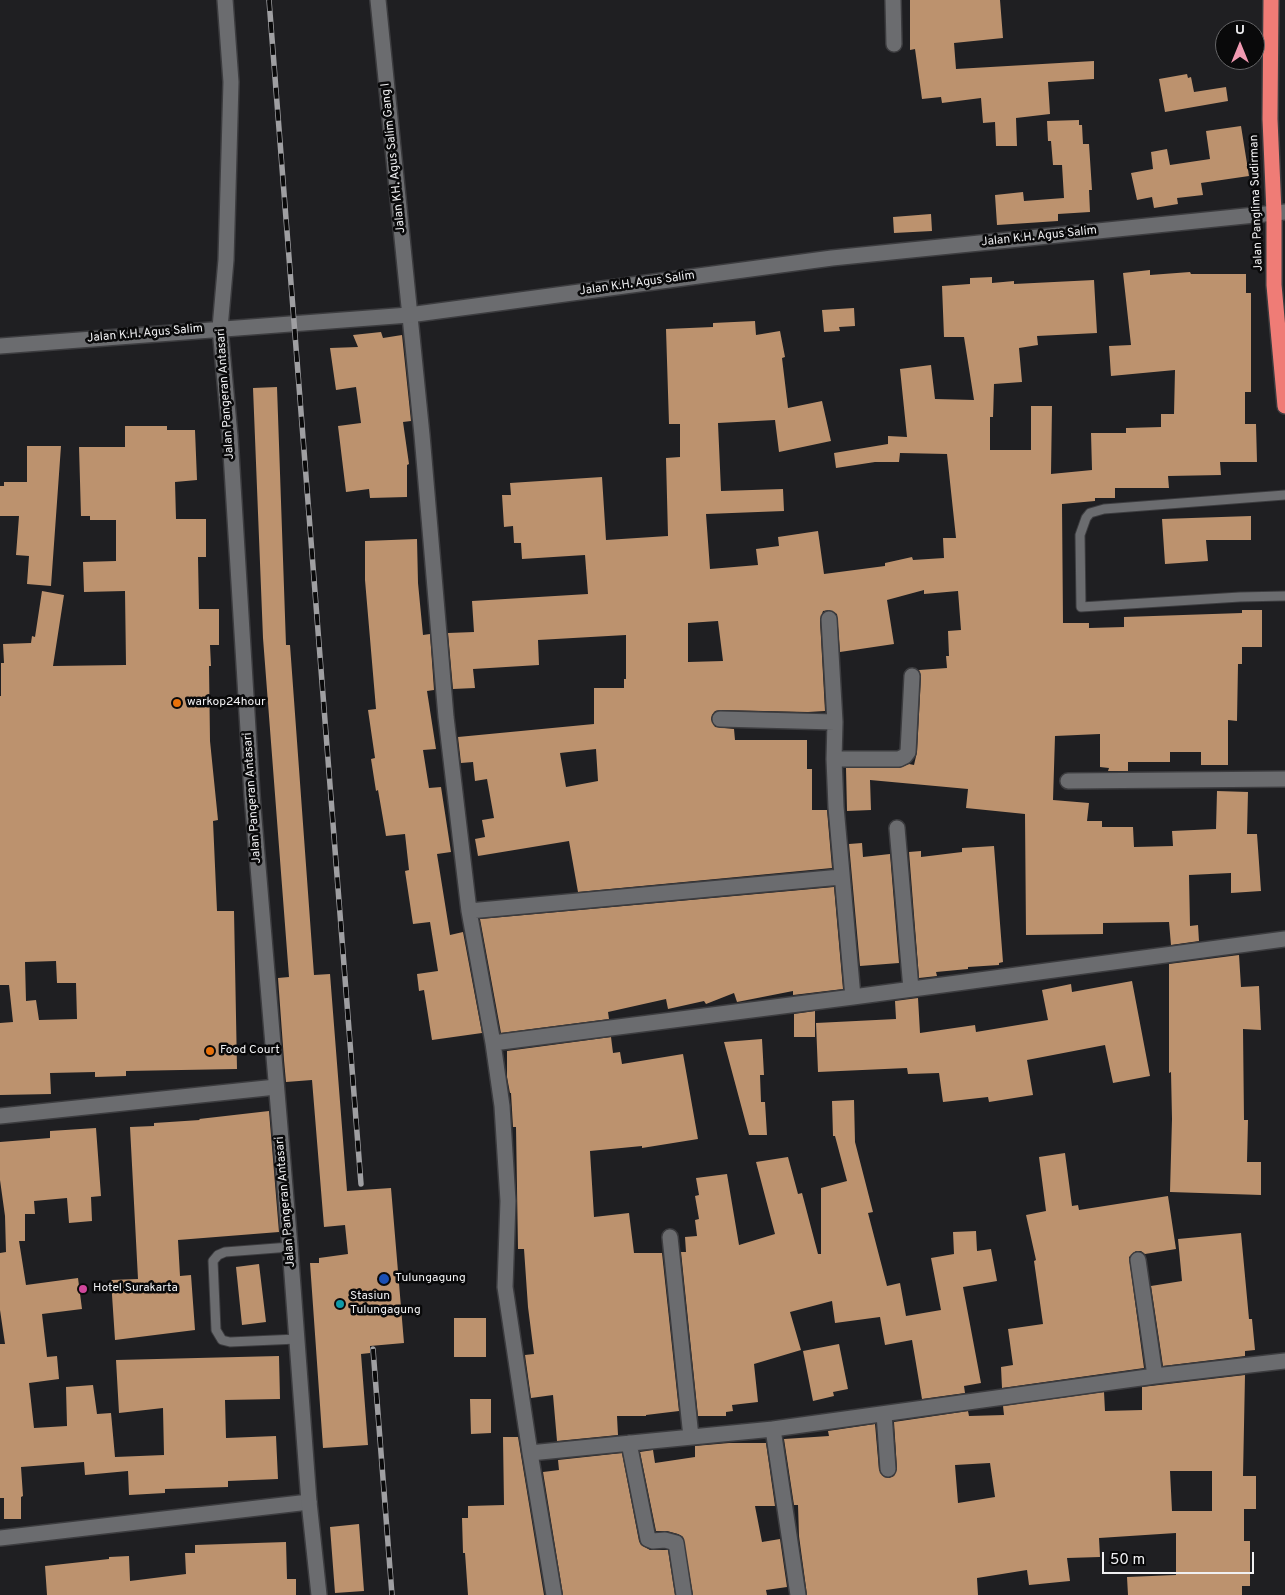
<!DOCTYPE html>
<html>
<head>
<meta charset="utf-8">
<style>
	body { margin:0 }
	#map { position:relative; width:1285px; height:1595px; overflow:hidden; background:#1f1f22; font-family:Overpass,sans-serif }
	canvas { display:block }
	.north { position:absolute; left:1215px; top:20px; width:50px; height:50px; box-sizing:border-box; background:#09090a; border:1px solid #656567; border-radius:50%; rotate:0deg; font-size:14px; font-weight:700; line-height:20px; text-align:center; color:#f0f0f2 }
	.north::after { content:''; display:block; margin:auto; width:18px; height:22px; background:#f19ab2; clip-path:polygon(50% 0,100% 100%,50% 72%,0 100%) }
	.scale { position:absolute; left:1102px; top:1552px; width:152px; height:22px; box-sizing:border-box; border:2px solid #f0f0f2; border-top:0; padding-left:6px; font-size:15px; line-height:18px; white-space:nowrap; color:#f0f0f2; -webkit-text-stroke:4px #09090a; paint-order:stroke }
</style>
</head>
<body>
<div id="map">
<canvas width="1285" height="1595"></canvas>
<div class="north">U</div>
<div class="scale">50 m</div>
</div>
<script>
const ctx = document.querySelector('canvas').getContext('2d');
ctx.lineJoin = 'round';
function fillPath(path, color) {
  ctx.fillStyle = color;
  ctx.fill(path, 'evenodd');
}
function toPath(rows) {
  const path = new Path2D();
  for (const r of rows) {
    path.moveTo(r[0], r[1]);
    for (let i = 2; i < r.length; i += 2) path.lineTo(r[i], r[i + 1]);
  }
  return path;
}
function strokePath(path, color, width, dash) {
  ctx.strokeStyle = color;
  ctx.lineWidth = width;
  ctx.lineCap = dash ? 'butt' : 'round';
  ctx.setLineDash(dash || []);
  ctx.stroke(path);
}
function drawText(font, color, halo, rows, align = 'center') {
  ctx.font = font + ' Overpass,sans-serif';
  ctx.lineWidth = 5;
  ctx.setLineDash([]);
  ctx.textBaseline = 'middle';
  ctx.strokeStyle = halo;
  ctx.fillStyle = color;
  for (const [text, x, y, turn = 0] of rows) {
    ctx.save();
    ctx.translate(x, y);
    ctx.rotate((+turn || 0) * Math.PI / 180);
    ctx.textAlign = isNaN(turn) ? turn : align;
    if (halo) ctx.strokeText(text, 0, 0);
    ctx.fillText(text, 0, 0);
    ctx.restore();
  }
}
fillPath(toPath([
	[910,0,1000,0,1003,38,954,43,956,69,1094,61,1094,79,1048,82,1050,114,1016,118,1017,146,996,146,995,122,983,123,981,98,942,103,941,97,922,99,915,49,910,50],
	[1187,74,1188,78,1191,77,1194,92,1226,87,1228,101,1165,112,1159,79],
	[1079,120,1079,125,1082,125,1083,144,1089,144,1092,190,1089,190,1090,212,1058,214,1058,221,997,225,995,195,1023,192,1024,201,1064,198,1062,165,1053,165,1051,141,1048,141,1047,121],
	[1241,126,1249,176,1201,183,1203,195,1177,198,1178,204,1154,208,1152,197,1137,200,1131,173,1153,169,1151,152,1167,149,1170,165,1210,159,1206,131],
	[931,214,932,231,894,233,893,217],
	[1150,270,1150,275,1190,272,1191,274,1246,274,1246,293,1251,293,1251,392,1245,392,1245,424,1256,424,1257,462,1220,462,1221,475,1168,476,1169,488,1115,488,1115,498,1095,498,1095,501,1062,504,1063,623,1089,623,1089,628,1124,627,1124,617,1242,613,1242,610,1262,610,1262,647,1242,647,1242,664,1238,664,1237,721,1228,720,1228,765,1201,765,1201,752,1170,752,1170,762,1128,762,1128,771,1108,771,1109,768,1100,767,1100,734,1055,736,1053,800,1089,803,1087,821,1102,821,1102,827,1133,827,1134,847,1173,846,1172,831,1216,829,1217,791,1248,792,1247,834,1257,834,1261,891,1231,893,1231,873,1189,875,1190,926,1198,925,1199,941,1171,945,1169,922,1103,923,1103,934,1026,935,1025,814,966,808,968,789,870,780,871,810,847,811,846,768,899,768,909,764,914,765,917,752,921,676,919,670,947,668,946,656,949,656,948,631,961,630,958,591,924,594,924,590,887,600,894,644,840,652,837,614,829,610,823,611,820,620,825,711,808,712,720,710,715,711,712,715,711,719,715,727,734,729,735,740,807,740,807,769,812,769,812,810,827,810,832,868,578,892,569,841,478,856,475,839,485,837,482,820,494,818,487,779,475,781,473,762,461,763,458,737,594,724,594,688,624,688,624,679,626,679,626,635,538,640,539,665,473,669,475,688,453,689,448,633,474,632,472,601,588,594,585,555,522,559,521,543,514,543,513,526,504,527,502,495,511,495,510,483,602,477,606,540,668,536,666,458,680,457,680,424,669,424,666,329,713,327,713,323,755,321,756,335,780,331,785,357,782,358,788,408,822,401,831,441,779,452,775,420,718,423,721,491,783,489,784,511,706,514,710,569,758,565,756,549,779,546,778,537,818,531,824,574,885,566,885,563,912,557,913,560,944,558,943,538,956,538,947,454,900,453,899,462,875,462,836,468,834,453,888,444,888,436,907,437,900,369,931,365,935,399,974,400,964,337,944,337,942,286,970,284,970,278,992,277,992,283,1014,281,1014,284,1094,280,1097,333,1037,336,1038,345,1019,348,1022,382,994,384,993,417,990,417,990,450,1031,450,1031,406,1052,406,1051,474,1092,470,1091,433,1126,433,1126,428,1161,427,1161,414,1174,414,1175,370,1111,376,1109,346,1131,345,1123,273],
	[718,621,723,661,688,662,688,623],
	[596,749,598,781,566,787,560,753],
	[854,308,855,326,839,327,840,331,824,332,822,310],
	[381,332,383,338,402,335,411,421,403,422,409,464,407,465,407,497,370,498,369,489,346,492,338,426,361,423,356,387,336,390,330,348,358,347,353,335],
	[277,387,286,645,290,645,314,975,330,974,347,1191,391,1188,404,1343,370,1346,370,1353,361,1354,368,1445,323,1448,310,1263,319,1263,319,1258,348,1254,345,1225,324,1227,312,1080,286,1082,284,1060,278,978,289,977,263,638,253,388],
	[125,426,167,426,167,430,195,430,197,480,175,482,176,519,206,519,206,557,198,557,199,609,219,609,219,645,210,645,211,666,209,666,210,741,218,820,213,821,217,911,234,911,237,1069,126,1071,126,1076,95,1077,95,1072,50,1073,51,1094,0,1095,0,1023,13,1022,9,985,0,985,0,696,1,696,1,663,4,663,3,644,31,643,32,636,35,637,42,591,64,595,53,666,126,665,125,591,84,592,83,562,116,561,116,520,90,520,90,516,81,516,79,447,125,447],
	[56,961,57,983,76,983,77,1019,39,1020,36,1000,26,1001,25,962],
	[27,446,61,446,51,586,27,584,29,556,16,555,19,516,0,516,0,486,4,486,4,482,27,482],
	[1251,516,1251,540,1206,540,1208,561,1165,564,1162,519],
	[417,539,418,583,423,635,430,634,434,690,427,691,436,749,423,750,429,788,441,787,451,852,437,854,450,935,463,932,482,1033,432,1040,424,990,419,991,417,974,438,971,430,922,413,924,405,871,409,870,405,834,386,836,378,790,376,791,371,759,375,758,368,710,376,709,365,580,365,541],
	[862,843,863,857,890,854,899,963,860,966,849,844],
	[994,846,1003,962,999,963,999,965,968,967,968,969,936,972,937,976,919,978,909,852,921,851,921,857,962,852,962,848],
	[834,887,843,989,793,995,793,991,737,1002,734,993,706,1004,704,1001,668,1009,666,999,608,1012,609,1019,501,1033,480,919],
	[1239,955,1241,987,1259,986,1261,1030,1243,1029,1244,1120,1248,1120,1247,1162,1261,1162,1261,1195,1170,1192,1172,1119,1171,1072,1169,1073,1169,964],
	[1132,981,1150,1076,1113,1083,1105,1045,1027,1060,1033,1095,989,1102,988,1097,943,1102,939,1073,908,1074,907,1068,818,1072,816,1023,896,1019,895,1001,918,998,920,1033,975,1025,976,1032,1048,1020,1042,990,1071,984,1072,992],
	[815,1011,815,1037,794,1037,794,1014],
	[611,1037,613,1053,620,1052,622,1064,683,1054,698,1139,642,1148,642,1146,590,1151,594,1217,629,1213,634,1253,662,1253,679,1411,646,1415,646,1416,617,1416,618,1435,557,1441,553,1395,531,1398,525,1355,534,1354,528,1307,524,1249,518,1249,516,1127,513,1127,511,1093,510,1093,507,1077,507,1051],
	[762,1039,764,1075,760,1075,761,1102,765,1102,767,1135,749,1135,724,1042],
	[854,1100,855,1142,873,1212,868,1213,887,1286,900,1283,906,1316,941,1310,931,1258,954,1254,953,1232,976,1231,977,1251,991,1249,997,1281,963,1287,981,1383,964,1386,965,1393,922,1399,912,1340,885,1345,880,1317,835,1323,832,1301,790,1312,801,1350,754,1364,758,1402,732,1405,733,1411,726,1412,726,1416,698,1416,681,1252,686,1252,685,1237,697,1236,695,1220,699,1219,695,1196,699,1195,696,1178,727,1174,739,1245,775,1234,756,1162,788,1157,798,1194,802,1193,818,1254,821,1254,821,1188,847,1181,835,1136,833,1136,832,1101],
	[269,1111,279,1232,178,1240,180,1276,191,1275,195,1330,115,1340,111,1280,138,1279,130,1127,154,1126,154,1123,200,1120,199,1119],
	[96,1128,101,1196,91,1197,92,1221,69,1223,67,1198,34,1201,35,1214,25,1214,25,1241,19,1241,26,1285,78,1278,82,1309,42,1314,47,1357,57,1356,59,1379,29,1383,34,1428,67,1426,66,1387,93,1385,97,1414,111,1413,115,1457,164,1455,163,1408,119,1413,116,1360,279,1356,280,1399,225,1400,226,1438,276,1436,278,1479,228,1481,228,1487,165,1489,165,1493,129,1495,128,1471,85,1475,84,1462,21,1467,23,1496,21,1497,21,1519,4,1519,4,1498,0,1498,0,1344,5,1344,0,1310,0,1253,6,1252,5,1216,0,1180,0,1142,50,1138,50,1131],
	[1065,1153,1072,1206,1078,1205,1079,1210,1168,1196,1176,1249,1145,1254,1141,1251,1136,1251,1129,1257,1144,1368,1002,1388,1001,1367,1013,1365,1008,1329,1043,1324,1034,1261,1036,1260,1026,1215,1046,1211,1039,1157],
	[1241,1233,1249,1319,1252,1319,1255,1350,1245,1351,1245,1356,1163,1366,1151,1286,1182,1281,1178,1239],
	[259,1264,266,1322,242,1325,236,1267],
	[454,1318,486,1318,486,1357,454,1357],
	[839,1344,848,1389,833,1392,834,1396,813,1401,803,1351],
	[1245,1375,1243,1476,1256,1476,1256,1509,1244,1509,1244,1541,1250,1541,1250,1586,1242,1586,1242,1595,1128,1595,1127,1577,1176,1575,1176,1533,1099,1538,1100,1557,1067,1558,1070,1581,1029,1585,1027,1570,977,1578,978,1595,807,1595,799,1536,798,1505,794,1505,784,1439,829,1436,828,1431,875,1424,879,1470,884,1477,889,1478,894,1476,897,1469,894,1422,968,1411,969,1416,1004,1415,1003,1406,1104,1392,1105,1411,1142,1410,1142,1387],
	[990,1463,995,1497,958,1503,955,1465],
	[1170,1471,1212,1471,1212,1511,1172,1511],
	[470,1399,491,1399,491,1433,471,1434],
	[503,1437,518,1437,544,1595,468,1595,465,1553,463,1553,462,1518,468,1518,468,1506,504,1505],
	[729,1443,766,1443,775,1506,755,1506,762,1542,780,1539,787,1587,766,1590,767,1595,693,1595,683,1537,678,1534,667,1531,656,1531,640,1452,653,1450,655,1463,695,1457,695,1446],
	[622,1453,639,1541,641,1545,650,1550,668,1550,675,1595,563,1595,543,1472,559,1470,558,1460],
	[359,1524,364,1591,335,1593,330,1527],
	[286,1542,287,1579,296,1579,296,1595,47,1595,45,1566,109,1559,109,1557,129,1556,130,1581,186,1574,185,1553,195,1553,195,1545]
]), '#bc926e');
const lane = toPath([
	[1285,495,1104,509,1090,513,1086,518,1080,535,1081,607,1240,597,1285,596],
	[290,1247,225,1252,218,1255,213,1261,216,1330,222,1340,230,1342,297,1339]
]);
const street = toPath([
	[378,0,422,435,446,717,469,911,493,1043,502,1106,508,1201,505,1287,530,1453,554,1595],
	[893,0,894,44],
	[829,619,835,722,834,759,836,807,853,997],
	[720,719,835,722],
	[834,759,899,759,905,756,908,752,912,676],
	[1068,781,1285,779],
	[897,828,911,989],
	[469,911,841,877],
	[493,1043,853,997,1285,939],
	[0,1116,276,1087],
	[670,1237,691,1437],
	[1138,1260,1155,1376],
	[884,1414,888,1469],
	[773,1429,798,1595],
	[629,1443,648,1539,653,1541,665,1540,676,1543,684,1595],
	[530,1453,773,1429,1155,1376,1285,1361],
	[0,1538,309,1502]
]);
const secondary = toPath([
	[225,0,231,82,226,260,220,328,230,436,252,795,290,1247,309,1502,319,1595],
	[0,346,409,315,832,258,1285,212]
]);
const highway = toPath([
	[1271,0,1270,119,1274,213,1274,285,1285,406]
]);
strokePath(lane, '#3c3c3f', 11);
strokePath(street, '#3c3c3f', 18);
strokePath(secondary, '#3c3c3f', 18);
strokePath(highway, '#3c3c3f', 18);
strokePath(lane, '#6b6c6f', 9);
strokePath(street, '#6b6c6f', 15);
strokePath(secondary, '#6b6c6f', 15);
strokePath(highway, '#ef7c76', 15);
const rail = toPath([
	[269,0,361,1184],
	[373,1349,392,1595]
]);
strokePath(rail, '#9f9fa2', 5.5);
strokePath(rail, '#09090a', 4, [11]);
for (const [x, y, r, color] of [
	[177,703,5,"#e8710a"],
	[210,1051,5,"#e8710a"],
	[384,1279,6,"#1a4fb4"],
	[83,1289,5,"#d1479c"],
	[340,1304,5,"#0f9aa8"]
]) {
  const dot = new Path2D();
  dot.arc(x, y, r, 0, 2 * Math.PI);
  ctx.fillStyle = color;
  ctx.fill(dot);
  strokePath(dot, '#09090a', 2);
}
drawText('12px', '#f0f0f2', '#09090a', [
	["Jalan KH. Agus Salim Gang I",394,158,-96],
	["Jalan Panglima Sudirman",1257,203,-92],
	["Jalan K.H. Agus Salim",1039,237,-6],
	["Jalan K.H. Agus Salim",637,284,-8],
	["Jalan K.H. Agus Salim",145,334,-5],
	["Jalan Pangeran Antasari",226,394,-94],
	["Jalan Pangeran Antasari",253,798,-94],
	["Jalan Pangeran Antasari",286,1202,-95]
]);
drawText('12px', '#f0f0f2', '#09090a', [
	["warkop24hour",187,703],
	["Food Court",220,1051],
	["Tulungagung",395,1279],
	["Hotel Surakarta",93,1289],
	["Stasiun",350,1297],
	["Tulungagung",350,1311]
], 'left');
</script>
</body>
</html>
